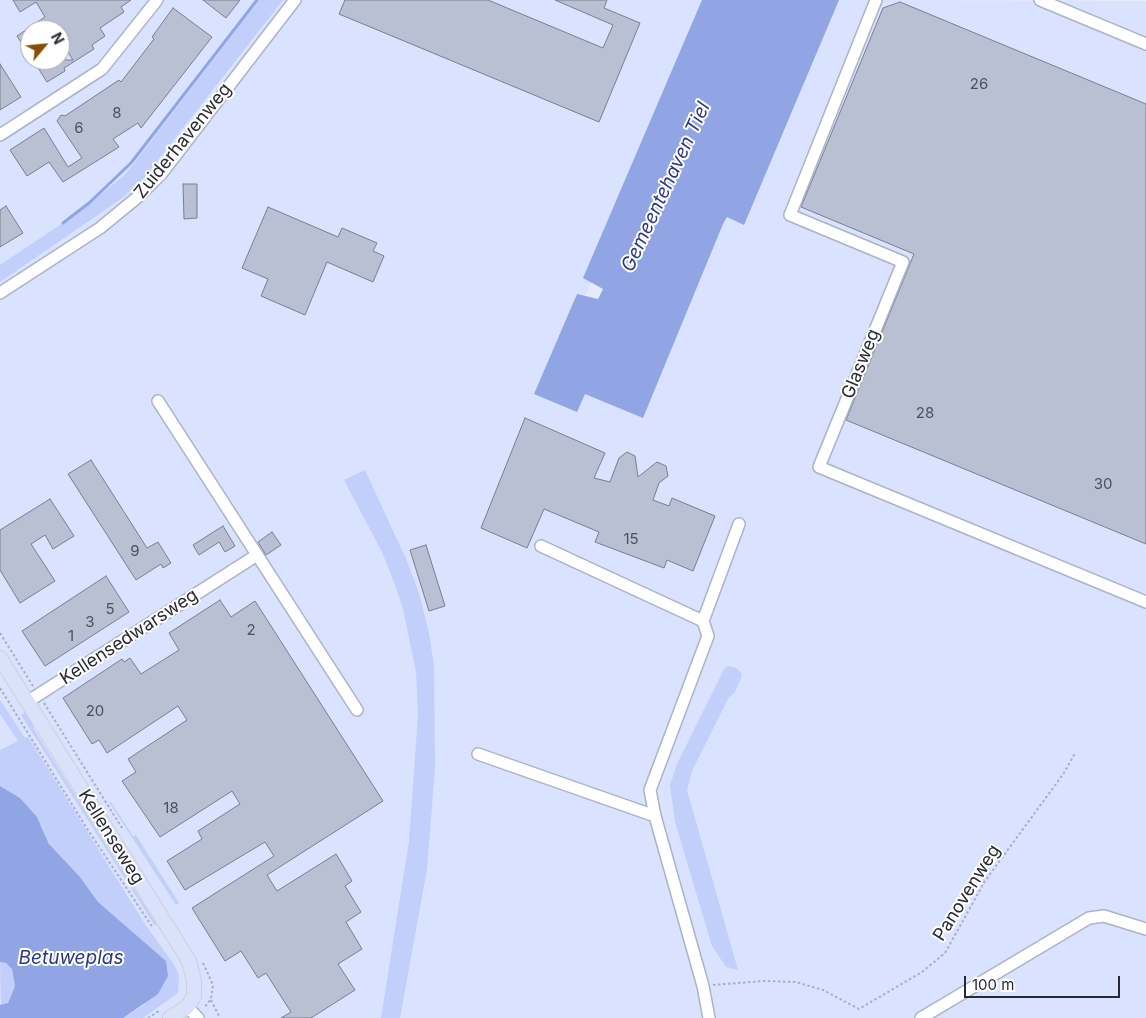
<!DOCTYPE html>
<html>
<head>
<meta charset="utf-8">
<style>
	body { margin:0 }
	#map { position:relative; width:1146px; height:1018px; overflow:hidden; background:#e6ebfc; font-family:Inter,sans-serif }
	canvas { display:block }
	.north { position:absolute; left:20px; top:20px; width:50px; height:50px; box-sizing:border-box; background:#fff; border:1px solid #a9aaad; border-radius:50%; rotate:62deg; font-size:14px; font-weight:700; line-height:20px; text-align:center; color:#282a32 }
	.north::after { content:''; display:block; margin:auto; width:18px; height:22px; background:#884d07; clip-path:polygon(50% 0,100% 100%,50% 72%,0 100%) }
	.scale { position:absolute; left:964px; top:976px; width:156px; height:22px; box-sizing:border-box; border:2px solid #282a32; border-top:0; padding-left:6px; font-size:15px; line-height:18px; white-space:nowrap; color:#282a32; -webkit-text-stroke:4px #fff; paint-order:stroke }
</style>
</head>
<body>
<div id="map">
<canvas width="1146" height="1018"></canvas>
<div class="north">N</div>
<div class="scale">100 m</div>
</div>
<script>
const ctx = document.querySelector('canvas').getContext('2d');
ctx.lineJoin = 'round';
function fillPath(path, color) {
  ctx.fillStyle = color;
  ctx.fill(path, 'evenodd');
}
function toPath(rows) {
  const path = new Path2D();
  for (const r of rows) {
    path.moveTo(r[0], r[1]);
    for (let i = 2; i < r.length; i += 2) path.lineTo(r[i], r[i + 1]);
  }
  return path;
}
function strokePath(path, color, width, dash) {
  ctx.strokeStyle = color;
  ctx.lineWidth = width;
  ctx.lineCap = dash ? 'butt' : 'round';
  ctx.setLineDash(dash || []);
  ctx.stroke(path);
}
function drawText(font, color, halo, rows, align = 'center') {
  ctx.font = font + ' Inter,sans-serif';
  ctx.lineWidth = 4;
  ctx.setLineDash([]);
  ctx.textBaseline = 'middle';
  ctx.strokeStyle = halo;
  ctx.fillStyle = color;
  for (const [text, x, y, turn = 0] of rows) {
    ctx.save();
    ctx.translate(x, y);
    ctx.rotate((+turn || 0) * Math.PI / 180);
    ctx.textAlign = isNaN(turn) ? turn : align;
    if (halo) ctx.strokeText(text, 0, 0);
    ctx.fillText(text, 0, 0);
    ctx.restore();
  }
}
fillPath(toPath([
	[0,0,713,0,545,388,717,205,832,0,1146,1,1146,1018,0,1018],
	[30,30,60,30,60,60,30,60]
]), '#d9e2ff');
fillPath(toPath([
	[259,0,283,0,144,178,121,199,0,282,0,265,69,219,125,175],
	[365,470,407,561,419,593,429,633,434,666,435,768,427,869,400,1018,381,1018,409,841,418,715,416,672,403,609,397,590,382,552,344,480],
	[728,666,737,668,742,674,740,681,734,693,729,697,692,771,687,790,738,970,726,967,712,946,675,822,670,785,677,764,724,669],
	[0,700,25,738,28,737,145,924,175,966,179,975,178,993,143,1018,123,1018,144,1005,166,961,98,902,80,877,49,844,42,826,20,798,0,786,0,750,18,741,0,714],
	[27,711,35,726,33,728,157,925,155,926,21,715],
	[109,802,111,802,133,836,136,835,179,903,176,905],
	[0,962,6,963,12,969,15,986,8,1003,1,1006]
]), '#c2cffb');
fillPath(toPath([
	[702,0,839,0,744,225,727,217,723,224,643,418,585,394,577,412,534,394,577,294,598,299,603,289,583,278],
	[0,786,20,798,37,817,49,844,80,877,98,902,166,961,168,976,158,994,123,1018,0,1018,0,1005,8,1003,15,986,12,969,6,963,0,962]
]), '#91a4e4');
strokePath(toPath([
	[63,223,89,203,131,163,257,0]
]), '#91a4e4', 3);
const building = toPath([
	[13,0,131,0,121,7,124,12,100,28,105,36,92,45,94,49,64,68,65,71,47,82,33,60,73,60,60,40,60,30,30,30,30,56,17,36,45,17,36,2,20,12,13,0],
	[203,0,240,0,226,18,203,0],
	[345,0,488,0,603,48,613,25,555,0,607,0,604,8,640,23,599,122,339,14,345,0],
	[900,2,1146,104,1146,544,846,420,914,254,801,207,883,8,900,2],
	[173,8,212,37,141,128,138,123,113,139,119,147,63,182,49,162,27,176,10,150,44,128,68,167,82,158,57,121,61,115,65,116,119,80,121,82,154,39,152,37,173,8],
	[0,64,21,97,0,110,0,64],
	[183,184,197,184,197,218,184,219,183,184],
	[6,206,23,233,0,247,0,210,6,206],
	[268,207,338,237,342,228,377,243,373,251,384,256,373,282,327,262,305,315,261,296,268,279,242,268,268,207],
	[525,418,605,453,594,478,610,482,619,458,627,452,635,456,638,477,657,462,666,466,668,476,659,483,653,500,669,506,672,498,715,516,693,571,667,560,664,568,595,542,599,532,544,509,527,548,481,528,525,418],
	[91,460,147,548,158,542,171,563,163,568,161,564,136,580,68,474,91,460],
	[50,499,74,536,53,549,45,535,31,544,55,581,20,603,0,570,0,530,50,499],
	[223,526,235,546,225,552,219,542,199,555,193,545,223,526],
	[272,532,281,545,266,555,258,542,272,532],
	[426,545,445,606,429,611,410,550,426,545],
	[106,576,129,612,45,666,22,631,106,576],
	[220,600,231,617,255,601,383,801,267,875,277,891,336,854,352,881,345,886,361,912,346,922,362,949,338,964,355,990,311,1018,281,1018,291,1012,266,973,258,978,241,951,225,961,192,908,274,856,265,842,185,890,167,861,202,839,198,831,240,804,232,791,160,837,122,781,136,772,128,759,187,720,178,706,107,753,99,740,92,744,63,698,122,659,124,662,130,658,141,674,179,650,169,633,220,600]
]);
fillPath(building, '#b9c0d4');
strokePath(building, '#797f92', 1);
const minor = toPath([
	[876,0,790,215,903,262,819,467,1146,602],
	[1040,0,1146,44],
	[0,135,102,69,157,0],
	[0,293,100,228,139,196,162,173,295,0],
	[158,401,357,710],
	[541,546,703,621],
	[27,702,257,555],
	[478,754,655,816],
	[187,1007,198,1018],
	[709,1018,703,986,655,816,650,790,708,636,703,621,739,524],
	[921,1018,1089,918,1104,916,1146,929]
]);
const major = toPath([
	[0,658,189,961,194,981,194,996,187,1007,170,1018]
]);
strokePath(minor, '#acb3c7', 14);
strokePath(major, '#d0d0d2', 16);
strokePath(toPath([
	[0,633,33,686],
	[0,688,86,827,153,928],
	[44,703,122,828],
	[203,963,213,985,211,999,204,1008],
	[713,985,764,981,796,982,823,990,859,1009,922,972,945,953,985,881,1064,773,1075,753],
	[211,1000,220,1018],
	[148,1018,159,1011]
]), '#abafbd', 2, [2.5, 2.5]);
strokePath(minor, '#fff', 11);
strokePath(major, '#dae2fb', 14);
drawText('15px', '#4c505a', null, [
	["26",979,84],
	["8",117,113],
	["6",79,128],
	["28",925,413],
	["30",1103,484],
	["15",631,539],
	["9",135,551],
	["5",110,609],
	["3",90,622],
	["2",251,630],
	["1",71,636],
	["20",95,711],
	["18",171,808]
]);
drawText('18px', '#282a32', '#fff', [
	["Zuiderhavenweg",183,141,-51],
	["Glasweg",861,364,-68],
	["Kellensedwarsweg",129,637,-33],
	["Kellenseweg",111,837,58],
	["Panovenweg",967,893,-58]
]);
drawText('italic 19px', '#2a3782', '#fff', [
	["Gemeentehaven Tiel",666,187,-65],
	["Betuweplas",71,958]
]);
</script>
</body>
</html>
